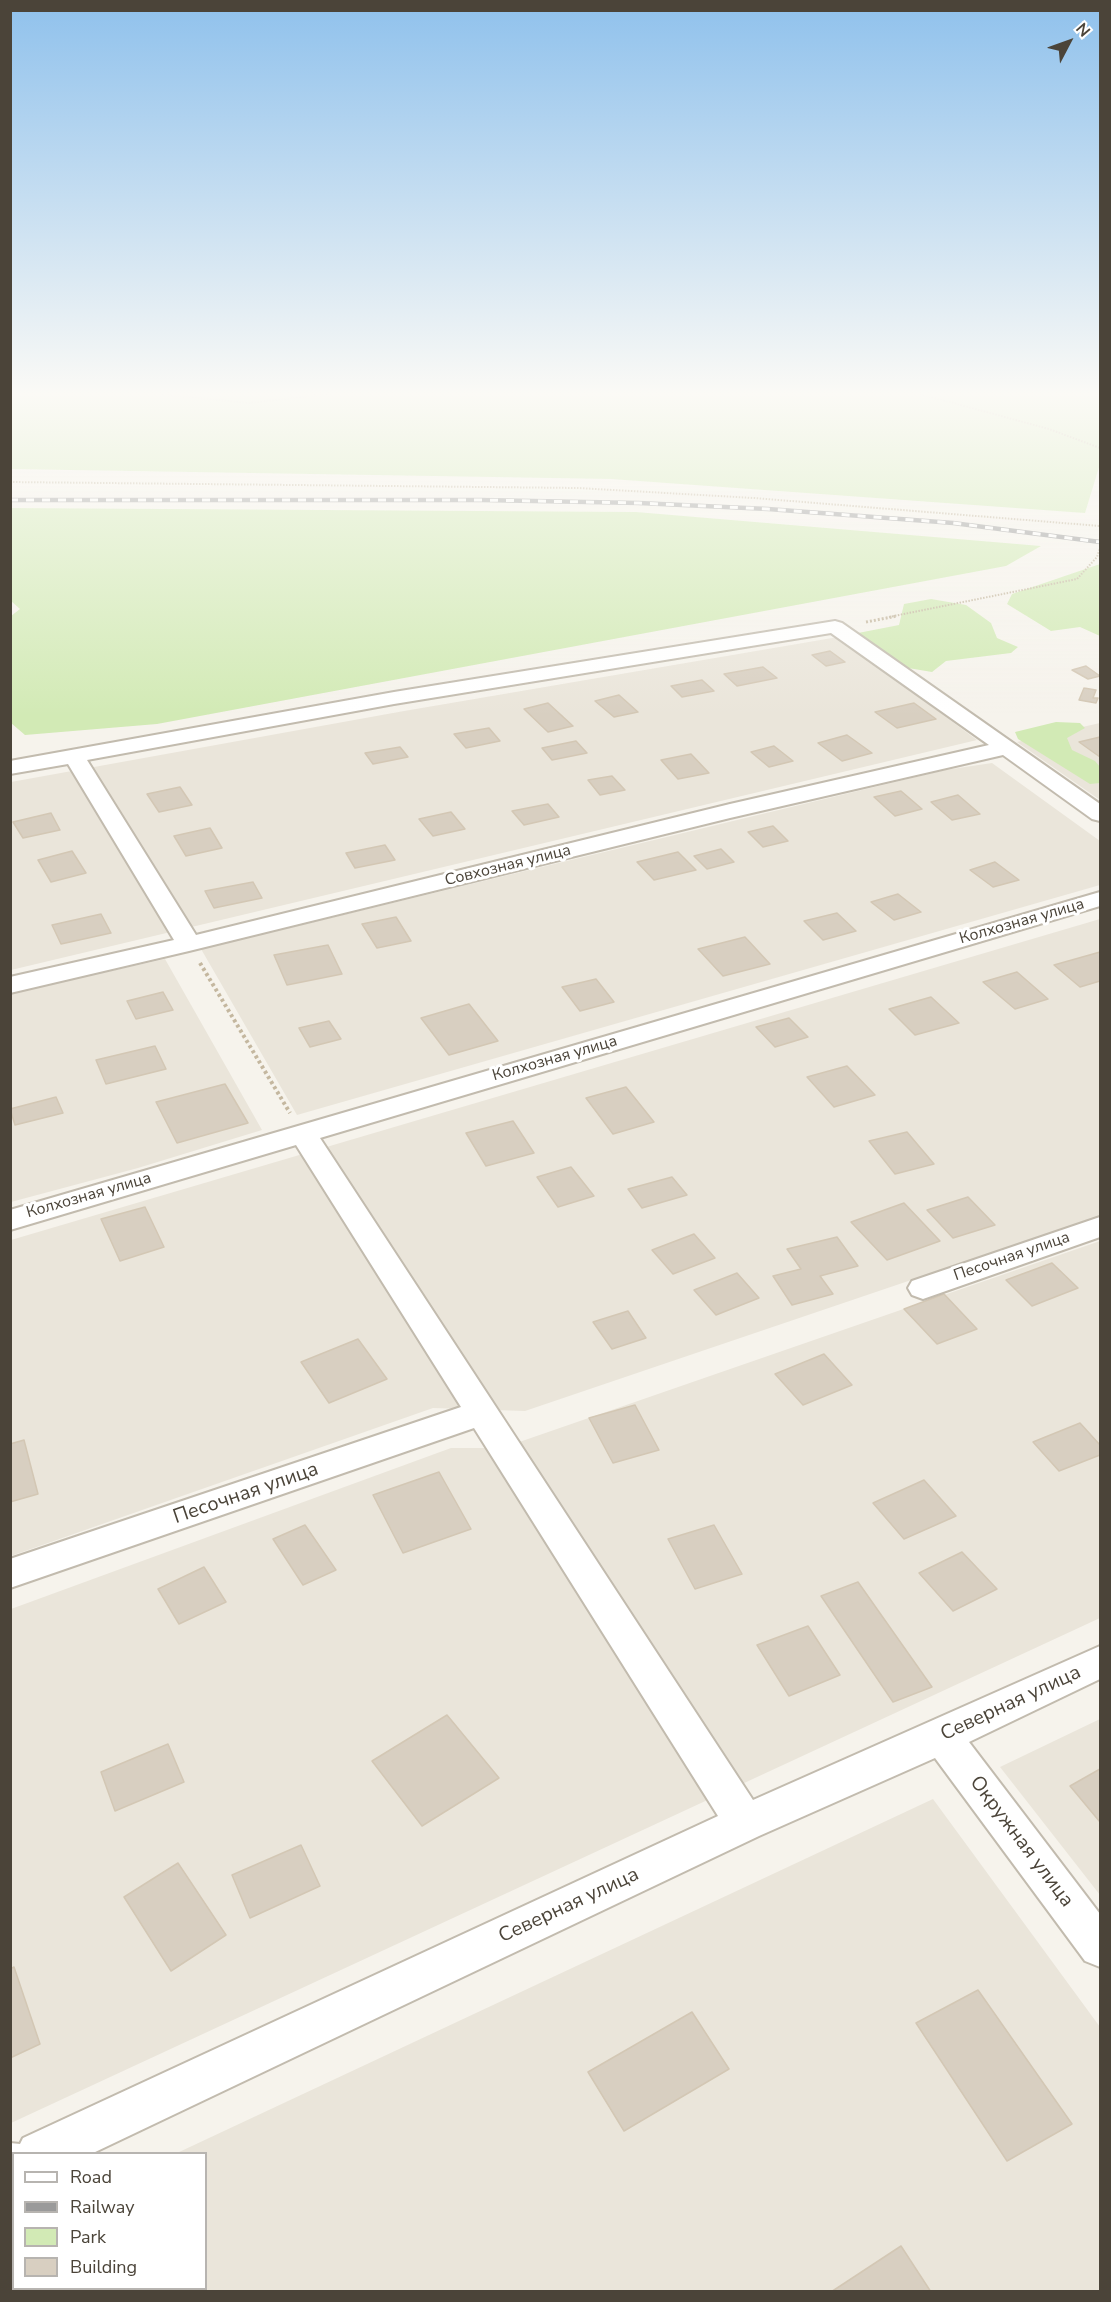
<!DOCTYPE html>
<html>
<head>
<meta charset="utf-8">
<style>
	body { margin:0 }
	#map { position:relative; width:1111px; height:2302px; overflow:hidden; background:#f6f3ec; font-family:"Nunito Sans",sans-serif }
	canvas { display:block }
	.frame { position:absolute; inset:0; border:12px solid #4b4439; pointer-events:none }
	.legend { position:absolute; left:12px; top:2152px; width:195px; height:138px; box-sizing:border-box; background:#fff; border:2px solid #b7b4b0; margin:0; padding:8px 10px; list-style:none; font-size:18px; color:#4b4439 }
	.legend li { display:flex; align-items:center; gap:12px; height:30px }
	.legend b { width:30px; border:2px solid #b7b4b0 }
	.north { position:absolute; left:1039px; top:12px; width:60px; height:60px; -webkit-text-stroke:4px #fff; paint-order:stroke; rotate:49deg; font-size:16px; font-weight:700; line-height:24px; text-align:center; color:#4b4439 }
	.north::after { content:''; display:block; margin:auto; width:21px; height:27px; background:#4b4439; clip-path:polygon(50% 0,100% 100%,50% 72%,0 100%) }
</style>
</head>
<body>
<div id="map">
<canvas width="1111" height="2302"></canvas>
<div class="frame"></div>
<ul class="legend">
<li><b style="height:8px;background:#fff"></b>Road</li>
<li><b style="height:8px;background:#9a9a9a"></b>Railway</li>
<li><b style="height:16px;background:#d2eab5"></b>Park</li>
<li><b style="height:16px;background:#d8cfc1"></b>Building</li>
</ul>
<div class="north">N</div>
</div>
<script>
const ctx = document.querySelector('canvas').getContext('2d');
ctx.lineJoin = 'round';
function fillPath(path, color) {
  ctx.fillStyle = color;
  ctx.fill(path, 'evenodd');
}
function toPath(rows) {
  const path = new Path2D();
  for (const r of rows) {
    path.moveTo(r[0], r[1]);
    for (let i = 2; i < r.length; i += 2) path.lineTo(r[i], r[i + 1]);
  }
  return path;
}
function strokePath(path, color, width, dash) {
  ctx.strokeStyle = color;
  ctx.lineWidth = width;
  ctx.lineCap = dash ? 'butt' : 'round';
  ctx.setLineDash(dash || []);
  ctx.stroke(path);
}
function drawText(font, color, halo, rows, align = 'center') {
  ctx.font = font + ' "Nunito Sans",sans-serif';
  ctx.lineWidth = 6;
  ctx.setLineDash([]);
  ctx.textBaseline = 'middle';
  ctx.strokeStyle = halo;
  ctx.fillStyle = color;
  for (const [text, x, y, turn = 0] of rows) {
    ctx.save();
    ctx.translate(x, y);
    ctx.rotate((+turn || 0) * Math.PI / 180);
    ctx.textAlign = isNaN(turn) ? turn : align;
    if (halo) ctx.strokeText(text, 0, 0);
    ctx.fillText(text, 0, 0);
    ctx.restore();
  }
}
fillPath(toPath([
	[838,637,977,740,11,970,11,782,404,711],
	[1100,723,1100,800,1017,742],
	[992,763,1100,841,1100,885,297,1115,201,949,945,770],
	[1100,919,1100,1216,525,1411,433,1408,11,1556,11,1240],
	[165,959,262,1130,138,1168,11,1202,11,993],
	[1100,1241,1100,1618,11,2123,11,1609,451,1448,502,1448],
	[1100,1719,1100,1895,1000,1767],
	[933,1799,1100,2027,1100,2291,11,2291,10,2231,13,2230,14,2288,206,2288,206,2154,177,2153]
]), '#eae5da');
fillPath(toPath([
	[14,394,1100,394,1100,464,1085,513,611,479,11,469,10,396],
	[11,508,636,512,1041,546,1006,566,157,724,25,735,11,723,11,616,20,609,11,601],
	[1100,564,1100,636,1080,627,1051,631,1007,604,1012,594],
	[931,599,966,605,991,623,997,638,1018,647,1011,653,946,661,932,672,908,668,858,633,899,625,904,604],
	[1056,722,1080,723,1085,728,1067,738,1072,750,1095,761,1100,767,1100,783,1090,784,1018,739,1015,732]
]), '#d2eab5');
const building = toPath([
	[830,651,845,662,826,666,812,655,830,651],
	[1086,666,1100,676,1088,679,1072,670,1086,666],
	[763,667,777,678,737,686,724,674,763,667],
	[702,680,714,691,682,697,671,686,702,680],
	[1084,688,1096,690,1093,698,1098,698,1096,703,1079,700,1084,688],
	[619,695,638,712,614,717,595,701,619,695],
	[548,703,573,726,548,732,524,709,548,703],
	[914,703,936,719,897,728,875,712,914,703],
	[489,728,500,741,466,748,454,734,489,728],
	[847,735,872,753,842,761,818,743,847,735],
	[1100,737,1100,757,1079,742,1100,737],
	[576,741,587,753,552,760,542,748,576,741],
	[774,746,793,761,769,767,751,752,774,746],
	[400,747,408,757,373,764,365,753,400,747],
	[691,754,709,773,678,779,661,760,691,754],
	[612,776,625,790,600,795,588,780,612,776],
	[180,787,192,805,159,812,147,794,180,787],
	[901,791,922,809,895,816,874,797,901,791],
	[958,795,980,814,952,820,931,802,958,795],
	[548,804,559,817,524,825,512,811,548,804],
	[451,812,465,829,433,836,419,819,451,812],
	[51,813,60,830,23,838,13,822,51,813],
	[773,826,788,841,763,847,748,832,773,826],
	[210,828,222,848,186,856,174,836,210,828],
	[385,845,395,860,355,868,346,853,385,845],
	[721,849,734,862,707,869,694,856,721,849],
	[72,851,86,873,51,882,38,860,72,851],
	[678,852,696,870,654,880,637,862,678,852],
	[995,862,1019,880,993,887,970,870,995,862],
	[253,882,262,898,214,908,205,891,253,882],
	[898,894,921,912,894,920,871,902,898,894],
	[837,913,856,931,823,940,804,921,837,913],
	[101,914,111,933,61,944,52,925,101,914],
	[396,917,411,941,377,948,362,924,396,917],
	[745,937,770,964,723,976,698,949,745,937],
	[328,945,342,974,287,985,274,955,328,945],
	[1100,952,1100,981,1080,987,1054,965,1100,952],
	[1017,972,1048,999,1015,1009,983,982,1017,972],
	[596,979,614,1002,580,1011,562,987,596,979],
	[163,992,173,1010,136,1019,127,1001,163,992],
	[931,997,959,1023,915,1035,889,1009,931,997],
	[469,1004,498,1041,449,1055,421,1018,469,1004],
	[789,1018,808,1037,775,1047,756,1027,789,1018],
	[329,1021,341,1039,310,1047,299,1028,329,1021],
	[155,1046,166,1069,106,1084,96,1060,155,1046],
	[847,1066,875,1095,834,1107,807,1077,847,1066],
	[225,1084,248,1123,177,1143,156,1102,225,1084],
	[626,1087,654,1122,613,1134,586,1098,626,1087],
	[56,1097,63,1113,15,1125,10,1109,56,1097],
	[513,1121,534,1153,486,1166,466,1133,513,1121],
	[907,1132,934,1164,895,1174,869,1141,907,1132],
	[571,1167,594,1196,558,1207,537,1177,571,1167],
	[672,1177,687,1195,642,1208,628,1189,672,1177],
	[968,1197,995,1225,953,1238,927,1210,968,1197],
	[904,1203,940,1241,887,1260,851,1222,904,1203],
	[145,1207,164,1247,120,1261,101,1219,145,1207],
	[694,1234,715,1258,673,1274,652,1250,694,1234],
	[837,1237,858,1266,820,1276,833,1294,792,1305,773,1276,801,1269,787,1249,837,1237],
	[1052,1263,1078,1288,1032,1306,1006,1280,1052,1263],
	[737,1273,759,1298,716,1315,694,1290,737,1273],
	[944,1294,977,1329,937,1344,904,1309,944,1294],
	[628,1311,646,1338,612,1349,593,1322,628,1311],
	[358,1339,387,1379,329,1403,301,1362,358,1339],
	[824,1354,852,1385,803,1405,775,1374,824,1354],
	[635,1405,659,1450,613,1463,589,1418,635,1405],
	[1080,1423,1100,1445,1100,1455,1059,1471,1033,1442,1080,1423],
	[24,1440,38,1494,10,1502,10,1444,24,1440],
	[439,1472,471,1529,403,1553,373,1495,439,1472],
	[924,1480,956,1516,904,1539,873,1503,924,1480],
	[305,1525,336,1570,303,1585,273,1539,305,1525],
	[714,1525,742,1574,695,1589,668,1539,714,1525],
	[962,1552,997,1589,953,1611,919,1573,962,1552],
	[204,1567,226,1602,179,1624,158,1589,204,1567],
	[858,1582,932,1687,893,1702,821,1596,858,1582],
	[808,1626,840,1675,789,1696,757,1645,808,1626],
	[447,1715,499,1778,422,1826,372,1761,447,1715],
	[168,1744,184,1782,115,1811,101,1772,168,1744],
	[1100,1769,1100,1822,1070,1786,1100,1769],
	[301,1845,320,1886,250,1918,232,1875,301,1845],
	[178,1863,226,1935,171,1971,124,1897,178,1863],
	[14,1967,40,2044,10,2058,10,1969,14,1967],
	[978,1990,1072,2124,1007,2161,916,2023,978,1990],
	[692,2012,729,2069,624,2131,588,2072,692,2012],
	[901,2246,931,2292,831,2292,901,2246]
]);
fillPath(building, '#d8cfc1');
strokePath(building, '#d3c7b4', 1.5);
const minor = toPath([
	[835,621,842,623,1100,804,1100,821,1092,819,1003,755,730,818,189,951,10,993,10,977,174,940,68,764,10,774,10,761,394,692,835,621],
	[831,633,989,745,730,804,196,935,87,760,394,704,831,633],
	[1100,892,1100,906,320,1138,753,1800,1100,1646,1100,1679,969,1742,1100,1914,1100,1967,1085,1961,935,1758,759,1836,91,2154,14,2154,14,2189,10,2190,10,2143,20,2144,23,2138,718,1816,474,1428,10,1588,10,1559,461,1407,296,1145,10,1230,10,1210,1100,892],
	[1100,1217,1100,1237,923,1299,912,1295,908,1288,912,1281,1100,1217]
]);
strokePath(minor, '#c2bbae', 4);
strokePath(toPath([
	[159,394,249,403,328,394],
	[920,394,1049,429,1100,448],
	[10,482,578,488,754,498,1100,526],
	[889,617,1077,579,1097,557,1100,548]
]), '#c4b79f', 2, [1.5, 1.5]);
strokePath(toPath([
	[866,622,897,616]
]), '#c4b79f', 3, [2, 2]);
strokePath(toPath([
	[200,963,290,1113]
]), '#c4b79f', 4, [3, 3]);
fillPath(minor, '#fff');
const rail = toPath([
	[10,500,482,500,639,503,768,509,953,523,1100,542]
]);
strokePath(rail, '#9a9a9a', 4.5);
strokePath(rail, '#fff', 3, [8]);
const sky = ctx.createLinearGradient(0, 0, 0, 716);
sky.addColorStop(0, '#8fc1ec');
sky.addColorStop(0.55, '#fbfaf6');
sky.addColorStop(1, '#fbfaf600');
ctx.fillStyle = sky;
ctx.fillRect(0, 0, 1111, 716);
drawText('16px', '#4b4439', '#fff', [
	["Совхозная улица",508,866,-14],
	["Колхозная улица",1022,922,-16],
	["Колхозная улица",555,1059,-16],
	["Колхозная улица",89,1196,-16],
	["Песочная улица",1012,1257,-19]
]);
drawText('20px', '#4b4439', '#fff', [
	["Песочная улица",246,1494,-19],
	["Северная улица",1011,1704,-25],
	["Окружная улица",1021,1842,53],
	["Северная улица",569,1906,-25]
]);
</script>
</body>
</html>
